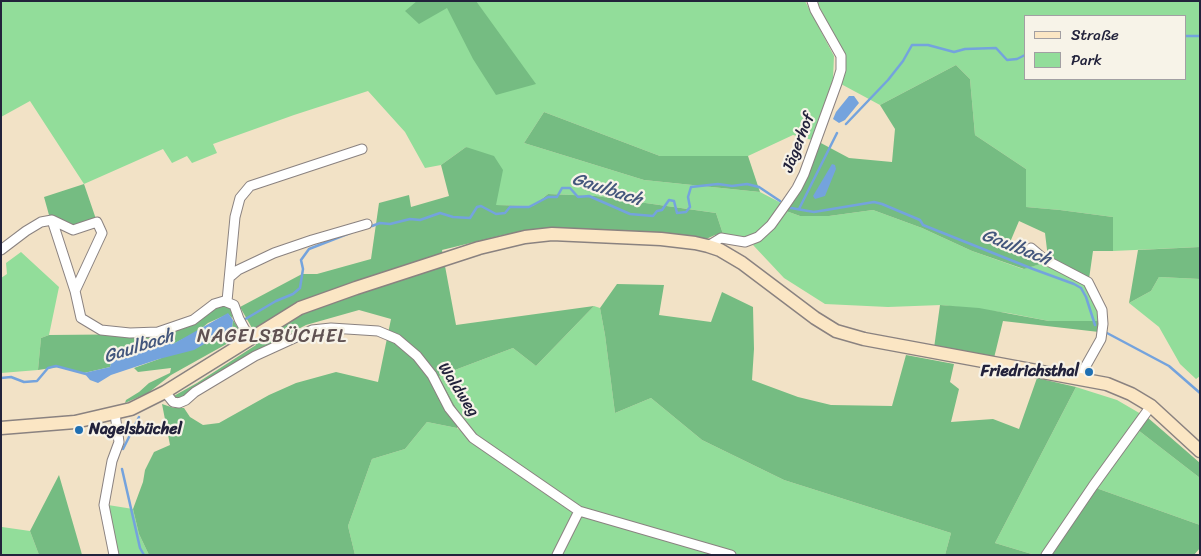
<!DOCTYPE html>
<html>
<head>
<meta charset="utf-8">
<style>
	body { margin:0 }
	#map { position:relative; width:1201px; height:556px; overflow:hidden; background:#f2e2c6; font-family:Sriracha,sans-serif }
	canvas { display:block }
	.frame { position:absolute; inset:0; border:2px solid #22223b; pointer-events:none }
	.legend { position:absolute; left:1024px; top:15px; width:162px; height:65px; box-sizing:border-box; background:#f7f3e8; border:1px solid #a29fa3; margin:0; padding:6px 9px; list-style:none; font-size:15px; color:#22223b }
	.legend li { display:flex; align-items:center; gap:10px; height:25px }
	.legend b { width:25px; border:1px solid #a29fa3 }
</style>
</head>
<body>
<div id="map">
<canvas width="1201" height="556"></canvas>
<div class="frame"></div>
<ul class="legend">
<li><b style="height:6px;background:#fbe6c4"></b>Straße</li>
<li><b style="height:14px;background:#92dd9a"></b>Park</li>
</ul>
</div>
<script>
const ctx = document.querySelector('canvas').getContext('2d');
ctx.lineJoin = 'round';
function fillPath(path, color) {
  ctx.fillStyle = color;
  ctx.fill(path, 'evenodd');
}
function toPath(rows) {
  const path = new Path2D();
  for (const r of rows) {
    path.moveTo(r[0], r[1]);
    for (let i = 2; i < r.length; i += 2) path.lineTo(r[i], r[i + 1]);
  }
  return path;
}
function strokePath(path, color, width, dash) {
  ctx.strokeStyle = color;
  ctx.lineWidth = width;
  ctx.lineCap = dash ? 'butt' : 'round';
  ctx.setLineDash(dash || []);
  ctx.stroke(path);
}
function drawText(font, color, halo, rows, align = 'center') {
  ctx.font = font + ' Sriracha,sans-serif';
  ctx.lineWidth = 4.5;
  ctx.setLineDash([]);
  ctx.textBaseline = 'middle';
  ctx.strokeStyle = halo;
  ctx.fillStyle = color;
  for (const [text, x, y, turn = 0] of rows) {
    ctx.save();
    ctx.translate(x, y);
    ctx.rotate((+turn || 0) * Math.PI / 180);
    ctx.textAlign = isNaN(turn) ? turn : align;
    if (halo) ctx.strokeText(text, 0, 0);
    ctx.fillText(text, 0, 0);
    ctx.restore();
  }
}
fillPath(toPath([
	[1,1,805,1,834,56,833,79,812,140,793,135,748,156,660,156,544,112,524,143,644,180,760,192,783,204,759,234,745,239,723,234,716,213,596,196,548,194,533,206,495,205,502,170,466,147,441,165,425,168,405,132,368,91,294,115,213,144,217,153,192,163,187,156,172,163,163,149,84,184,30,101,1,117],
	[816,1,1200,1,1200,247,1113,251,1113,217,1060,210,1026,207,1026,169,975,135,970,79,956,65,880,105,841,84,844,62,839,44],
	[1025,16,1185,16,1185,79,1025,79],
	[873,210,922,228,972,251,1023,269,1044,263,1085,284,1097,306,1100,321,1049,321,1008,313,941,305,888,307,825,304,784,278,753,245,764,237,786,211,800,216,829,216],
	[21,252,59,287,49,335,41,338,38,370,1,373,1,278,7,274,6,263],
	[1159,277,1200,279,1200,376,1196,379,1180,364,1159,327,1129,303,1151,291],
	[594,306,600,308,605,335,615,413,651,398,702,440,784,480,951,533,945,555,740,555,579,507,480,438,462,419,439,376,513,348,536,366],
	[1076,387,1117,400,1141,414,1042,555,1035,555,995,543],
	[427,422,457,428,541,491,575,512,554,555,355,555,348,526,372,459,405,449],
	[1138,430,1200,478,1200,525,1096,488],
	[108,505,133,509,139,534,149,555,117,555],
	[581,515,721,555,561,555],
	[2,527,30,531,39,555,1,555]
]), '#92dd9a');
fillPath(toPath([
	[417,1,476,1,536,84,496,95,473,59,447,8,419,24,405,11],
	[956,65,970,79,975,135,1026,169,1026,207,1060,210,1113,217,1113,251,1093,251,1089,279,1048,258,1045,233,1019,221,1008,247,1044,263,1024,269,972,251,922,228,873,210,829,216,800,216,786,211,819,142,849,158,892,162,895,129,880,105],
	[544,112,660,156,748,156,760,192,644,180,524,143],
	[466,147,494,156,503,170,496,205,533,206,548,194,596,196,716,213,723,234,715,235,704,240,545,229,503,235,442,250,456,325,594,306,536,366,513,348,439,376,462,419,457,428,427,422,405,449,372,459,348,526,355,555,149,555,139,534,133,509,143,482,145,470,154,452,170,445,162,404,174,408,184,408,190,417,203,425,219,423,269,395,296,383,336,372,378,382,391,319,359,310,306,325,258,350,183,399,176,400,172,397,197,383,256,345,252,328,240,307,302,274,317,274,371,259,379,203,409,195,411,207,449,196,441,165],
	[84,184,97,222,73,230,52,220,49,215,44,197],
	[1200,247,1200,279,1159,277,1151,291,1129,303,1138,250],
	[617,284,664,285,659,315,711,322,722,292,753,307,754,349,752,380,798,397,831,405,892,406,906,355,954,364,950,382,959,389,951,422,993,419,1019,429,1037,378,1076,387,995,543,1035,555,945,555,951,533,784,480,702,440,651,398,615,413,605,335,600,308],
	[219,305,230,305,233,320,240,331,239,337,171,375,148,393,125,403,126,400,139,392,149,383,170,373,171,368,138,372,134,368,159,359,232,328,233,319,228,314,208,323,197,332,173,344,137,343,117,351,112,359,110,367,84,373,58,367,38,370,41,338,49,335,159,334],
	[940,305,979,308,1049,321,1100,321,1099,332,1003,321,994,358,934,348],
	[1147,417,1200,463,1200,478,1138,430],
	[59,475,81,551,82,555,39,555,30,531],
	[1096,488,1200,525,1200,548,1194,555,1051,555]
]), '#75bc82');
fillPath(toPath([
	[849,96,854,96,859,103,845,120,839,123,833,119,836,112],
	[832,164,835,165,836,169,825,196,815,199,813,196],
	[228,313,233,320,232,328,194,350,159,359,111,375,98,383,90,380,84,373,110,367,112,359,117,351,124,347,137,343,173,344]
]), '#74a3dd');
strokePath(toPath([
	[1185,36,1200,36],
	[846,124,888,80,903,61,912,45,928,45,954,52,965,49,996,48,1007,60,1017,59,1025,55],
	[791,208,814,212,874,202,882,204,920,220,923,225,1033,269,1074,284,1081,288,1086,297,1095,325],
	[799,209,837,133],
	[372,226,380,223,390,224,410,219,420,220,440,213,453,217,470,218,477,207,481,206,496,214,505,213,510,207,529,207,548,197,557,197,562,188,570,188,578,197,589,196,630,214,653,216,657,211,662,210,669,200,674,201,677,213,686,212,690,207,688,197,691,187,718,184,732,186,747,184,759,187,780,201],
	[242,321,276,301,293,294,300,288,303,269,301,260,309,249,350,233],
	[1107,333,1169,366,1200,393],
	[1,378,11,377,24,382,37,381,48,368,56,366,86,374],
	[123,449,139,417],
	[122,469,140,548,144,555]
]), '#74a3dd', 2.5);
const street = toPath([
	[52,220,75,291],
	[708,246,721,238,745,242,758,237,771,225,786,204,797,188,804,174,837,83,841,70,841,56,815,10,812,1],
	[1031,248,1044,259,1088,282,1102,310,1103,324,1101,339,1079,378],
	[1,250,26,231,41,222,52,220,73,230,97,222,102,233,75,291,81,318,101,330,130,333,158,332,193,320,214,304,224,301,234,305,239,319,250,339],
	[231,276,238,270,274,253,312,240,367,224],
	[227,301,235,217,240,198,250,186,362,149],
	[165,392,173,402,179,403,186,400,195,392,255,356,312,330,331,328,378,331,397,339,417,356,432,375,449,408,473,438,579,511,731,555],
	[114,555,104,505,112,461,119,442,115,414],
	[557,555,579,511],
	[1046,555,1093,486,1151,406]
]);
const secondary = toPath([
	[1,428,75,422,131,409,165,392,300,308,356,288,479,248,525,237,552,234,661,239,695,243,708,246,720,250,742,263,815,318,836,331,864,339,1107,384,1131,394,1151,406,1200,451]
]);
strokePath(street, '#8a8280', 11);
strokePath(secondary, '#8a8280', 15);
strokePath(street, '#fff', 9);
strokePath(secondary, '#fbe6c4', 12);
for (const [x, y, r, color] of [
	[1089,372,5,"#1f6fb2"],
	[79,430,5,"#1f6fb2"]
]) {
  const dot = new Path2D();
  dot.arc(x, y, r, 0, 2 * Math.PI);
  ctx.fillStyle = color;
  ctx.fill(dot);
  strokePath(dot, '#f7f3e8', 2);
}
drawText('16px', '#22223b', '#f7f3e8', [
	["Jägerhof",799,143,-69],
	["Waldweg",458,390,57]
]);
drawText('bold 16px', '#22223b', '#f7f3e8', [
	["Friedrichsthal",1079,372],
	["Nagelsbüchel",89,430,"left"]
], 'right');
drawText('italic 18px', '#43567c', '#f7f3e8', [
	["Gaulbach",607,190,18],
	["Gaulbach",1016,248,21],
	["Gaulbach",139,347,-18]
]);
ctx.letterSpacing = '1px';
drawText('19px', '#605252', '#f7f3e8', [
	["NAGELSBÜCHEL",272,337]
]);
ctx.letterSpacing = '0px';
</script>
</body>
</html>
